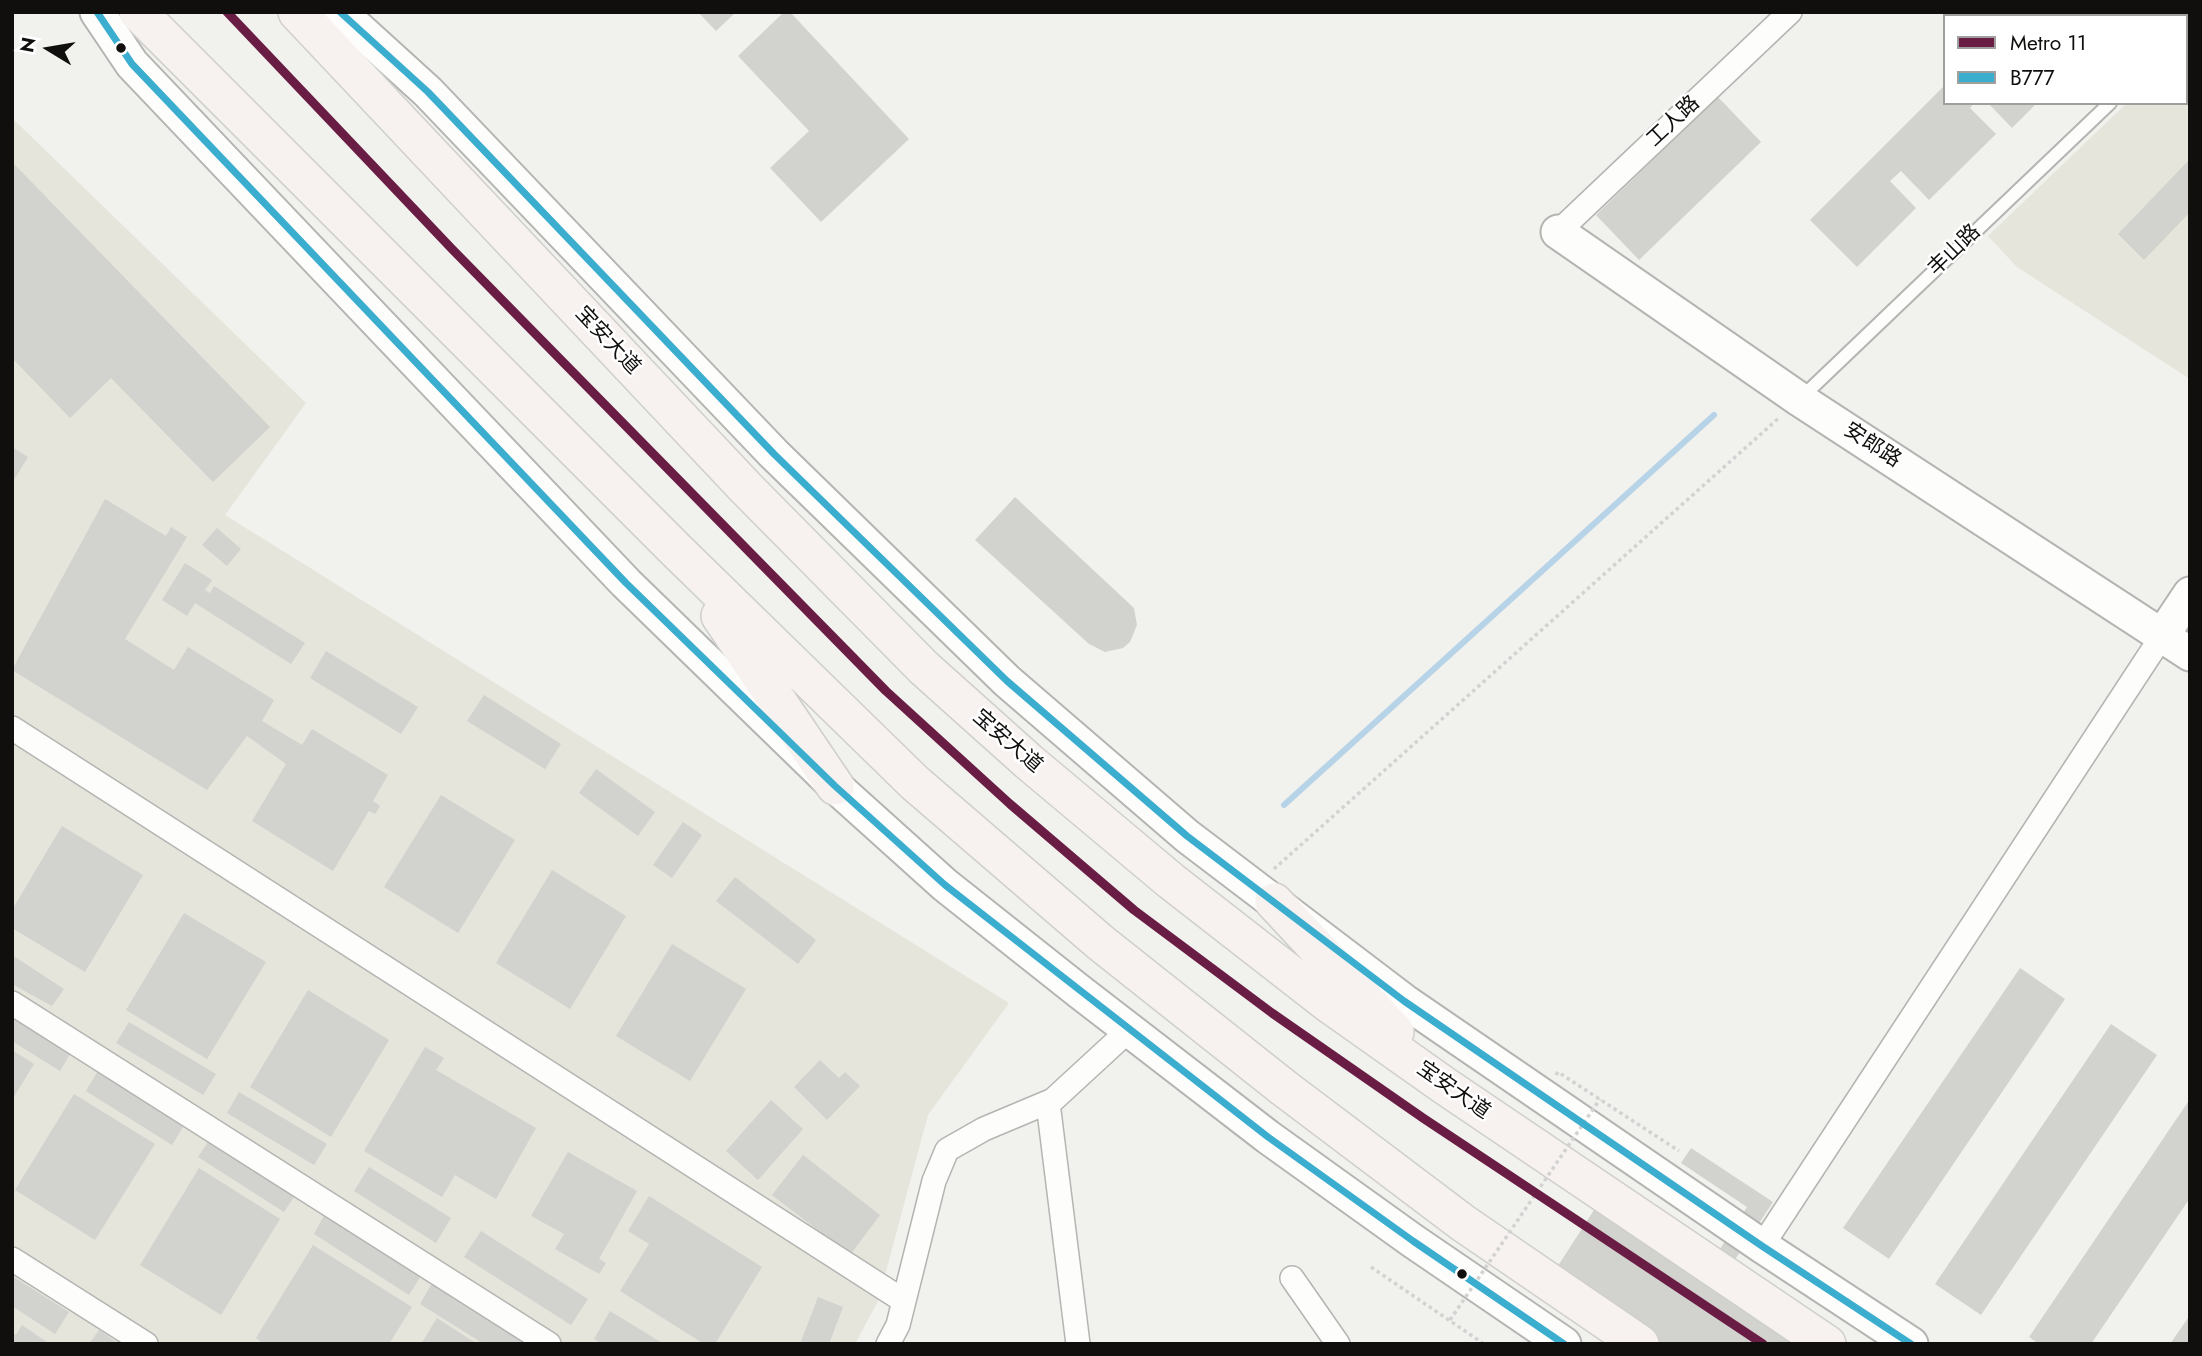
<!DOCTYPE html>
<html>
<head>
<meta charset="utf-8">
<style>
	body { margin:0 }
	#map { position:relative; width:2202px; height:1356px; overflow:hidden; background:#f1f1ed; font-family:Jost,sans-serif }
	canvas { display:block }
	.frame { position:absolute; inset:0; border:14px solid #100f0d; pointer-events:none }
	.legend { position:absolute; left:1943px; top:14px; width:245px; height:91px; box-sizing:border-box; background:#fff; border:2px solid #9f9f9e; margin:0; padding:9px 12px; list-style:none; font-size:21px; color:#100f0d }
	.legend li { display:flex; align-items:center; gap:14px; height:35px }
	.legend b { width:35px; border:2px solid #9f9f9e }
	.north { position:absolute; left:14px; top:14px; width:70px; height:70px; -webkit-text-stroke:5px #fff; paint-order:stroke; rotate:281deg; font-size:19px; font-weight:700; line-height:28px; text-align:center; color:#100f0d }
	.north::after { content:''; display:block; margin:auto; width:24px; height:32px; background:#100f0d; clip-path:polygon(50% 0,100% 100%,50% 72%,0 100%) }
</style>
</head>
<body>
<div id="map">
<canvas width="2202" height="1356"></canvas>
<div class="frame"></div>
<ul class="legend">
<li><b style="height:9px;background:#6a1d44"></b>Metro 11</li>
<li><b style="height:9px;background:#3badcf"></b>B777</li>
</ul>
<div class="north">N</div>
</div>
<script>
const ctx = document.querySelector('canvas').getContext('2d');
ctx.lineJoin = 'round';
function fillPath(path, color) {
  ctx.fillStyle = color;
  ctx.fill(path, 'evenodd');
}
function toPath(rows) {
  const path = new Path2D();
  for (const r of rows) {
    path.moveTo(r[0], r[1]);
    for (let i = 2; i < r.length; i += 2) path.lineTo(r[i], r[i + 1]);
  }
  return path;
}
function strokePath(path, color, width, dash) {
  ctx.strokeStyle = color;
  ctx.lineWidth = width;
  ctx.lineCap = dash ? 'butt' : 'round';
  ctx.setLineDash(dash || []);
  ctx.stroke(path);
}
function drawText(font, color, halo, rows, align = 'center') {
  ctx.font = font + ' Jost,"Noto Sans SC",sans-serif';
  ctx.lineWidth = 5;
  ctx.setLineDash([]);
  ctx.textBaseline = 'middle';
  ctx.strokeStyle = halo;
  ctx.fillStyle = color;
  for (const [text, x, y, turn = 0] of rows) {
    ctx.save();
    ctx.translate(x, y);
    ctx.rotate((+turn || 0) * Math.PI / 180);
    ctx.textAlign = isNaN(turn) ? turn : align;
    if (halo) ctx.strokeText(text, 0, 0);
    ctx.fillText(text, 0, 0);
    ctx.restore();
  }
}
fillPath(toPath([
	[2190,44,2190,379,2017,267,1988,236,2127,103,2186,103,2186,47],
	[12,118,306,403,225,515,1009,1003,928,1115,878,1301,855,1344,12,1344]
]), '#e6e5db');
strokePath(toPath([
	[1284,805,1714,415]
]), '#b7d3e8', 6);
fillPath(toPath([
	[698,12,736,12,716,31],
	[784,12,790,12,909,139,821,222,770,168,809,131,738,56],
	[2091,12,2131,12,2128,16,2094,16],
	[1945,85,1945,103,1974,103,1970,108,1996,134,1929,200,1901,171,1890,181,1916,208,1857,267,1810,220],
	[1718,97,1761,142,1639,260,1596,215],
	[1988,103,2037,103,2012,128],
	[2190,159,2190,212,2144,260,2118,234],
	[12,162,270,427,213,482,111,378,70,418,12,358],
	[12,447,28,457,12,483],
	[1015,497,1134,608,1137,625,1130,642,1123,648,1105,652,1089,644,975,540],
	[105,499,166,536,171,527,187,537,125,639,174,670,188,647,274,700,262,721,302,745,312,729,388,775,373,801,380,806,375,814,369,811,333,871,252,821,286,764,247,736,207,790,12,670],
	[217,528,241,549,227,566,202,545],
	[185,563,212,580,205,590,210,593,214,586,305,643,291,664,195,603,187,616,162,600],
	[326,651,418,707,401,734,310,678],
	[484,695,561,744,545,769,467,721],
	[596,769,655,812,638,836,579,793],
	[441,795,515,840,458,933,384,887],
	[683,822,702,835,672,878,653,865],
	[62,826,143,875,85,972,12,928,12,910],
	[552,870,626,916,570,1009,496,963],
	[735,877,816,940,798,964,716,901],
	[184,913,266,962,207,1059,126,1010],
	[672,944,746,989,690,1081,616,1036],
	[12,955,64,989,52,1006,12,984],
	[2020,968,2065,999,1889,1259,1843,1228],
	[308,990,389,1040,331,1137,250,1087],
	[12,1011,73,1049,60,1071,12,1041],
	[129,1022,216,1074,203,1095,116,1043],
	[2111,1024,2157,1055,1981,1315,1935,1284],
	[425,1047,444,1058,436,1070,536,1128,496,1199,455,1175,442,1197,364,1151],
	[12,1050,34,1064,12,1100],
	[820,1060,839,1078,845,1072,860,1086,827,1120,794,1087],
	[99,1069,185,1124,172,1145,86,1091],
	[239,1092,327,1144,314,1165,227,1113],
	[74,1094,155,1144,95,1240,15,1190],
	[2190,1099,2190,1198,2091,1344,2039,1344,2029,1337],
	[771,1100,803,1129,758,1180,726,1151],
	[212,1136,298,1191,284,1212,198,1157],
	[1691,1148,1773,1202,1715,1290,1797,1344,1658,1344,1660,1341,1554,1272,1594,1210,1700,1280,1747,1207,1681,1163],
	[568,1152,637,1191,599,1259,606,1263,599,1274,555,1249,564,1234,531,1216],
	[803,1155,880,1215,850,1255,772,1195],
	[369,1167,451,1218,436,1243,354,1191],
	[199,1168,280,1219,221,1315,140,1265],
	[649,1196,762,1267,715,1344,704,1344,620,1291,649,1244,628,1231],
	[327,1210,425,1269,409,1295,314,1234],
	[481,1231,588,1299,571,1325,464,1257],
	[313,1245,412,1307,389,1344,264,1344,256,1338],
	[12,1276,69,1312,55,1334,12,1306],
	[435,1278,542,1344,484,1344,420,1304],
	[818,1297,843,1307,829,1344,800,1344],
	[610,1311,664,1344,602,1344,594,1339],
	[2190,1315,2190,1344,2170,1344],
	[437,1318,477,1344,421,1344],
	[22,1325,50,1344,12,1344,12,1332,16,1335],
	[99,1330,119,1344,89,1344]
]), '#d2d2cf');
const lane = toPath([
	[2186,31,2190,28],
	[1800,399,2110,103]
]);
const street = toPath([
	[1558,232,1790,12],
	[12,728,904,1301],
	[12,1003,549,1344],
	[1048,1103,1078,1344],
	[1762,1246,2162,636],
	[12,1259,146,1344],
	[1292,1278,1338,1344],
	[888,1344,898,1325,934,1181,947,1150,984,1129,1053,1100,1129,1030]
]);
const secondary = toPath([
	[97,12,132,64,626,583,835,786,945,885,1080,992,1268,1137,1413,1241,1564,1344],
	[340,12,428,92,774,454,1007,681,1187,836,1404,1001,1762,1246,1911,1344],
	[1558,232,1799,399,2190,654],
	[2162,636,2190,594]
]);
const primary = toPath([
	[138,12,677,551,915,783,1101,943,1284,1088,1463,1223,1640,1344],
	[297,12,746,488,924,668,1029,762,1171,881,1329,1004,1445,1086,1827,1344],
	[720,616,835,786],
	[1274,902,1395,1032]
]);
strokePath(lane, '#b4b4b2', 16);
strokePath(street, '#b4b4b2', 26);
strokePath(secondary, '#b4b4b2', 37);
strokePath(primary, '#cfcfcd', 40);
strokePath(toPath([
	[1274,869,1780,417],
	[1556,1075,1558,1072,1679,1151],
	[1371,1267,1484,1344]
]), '#d2d2d2', 3.5, [3.5, 3.5]);
strokePath(lane, '#fdfdfc', 12);
strokePath(street, '#fdfdfc', 23);
strokePath(secondary, '#fdfdfc', 33);
strokePath(primary, '#f7f2f0', 37);
strokePath(toPath([
	[1450,1320,1600,1099]
]), '#d2d2d2', 3.5, [3.5, 3.5]);
strokePath(toPath([
	[97,12,132,64,626,583,835,786,945,885,1268,1137,1413,1241,1564,1344],
	[340,12,428,92,774,454,1007,681,1187,836,1404,1001,1762,1246,1911,1344]
]), '#3badcf', 7);
strokePath(toPath([
	[227,12,452,249,886,691,1010,804,1134,910,1272,1013,1423,1118,1763,1344]
]), '#6a1d44', 9);
for (const [x, y, r, color] of [
	[121,48,6,"#100f0d"],
	[1462,1274,6,"#100f0d"]
]) {
  const dot = new Path2D();
  dot.arc(x, y, r, 0, 2 * Math.PI);
  ctx.fillStyle = color;
  ctx.fill(dot);
  strokePath(dot, '#fff', 2.5);
}
drawText('21px', '#100f0d', '#fff', [
	["工人路",1674,122,-43],
	["丰山路",1955,251,-44],
	["宝安大道",607,341,47],
	["安郎路",1872,446,33],
	["宝安大道",1007,742,41],
	["宝安大道",1453,1091,35]
]);
</script>
</body>
</html>
